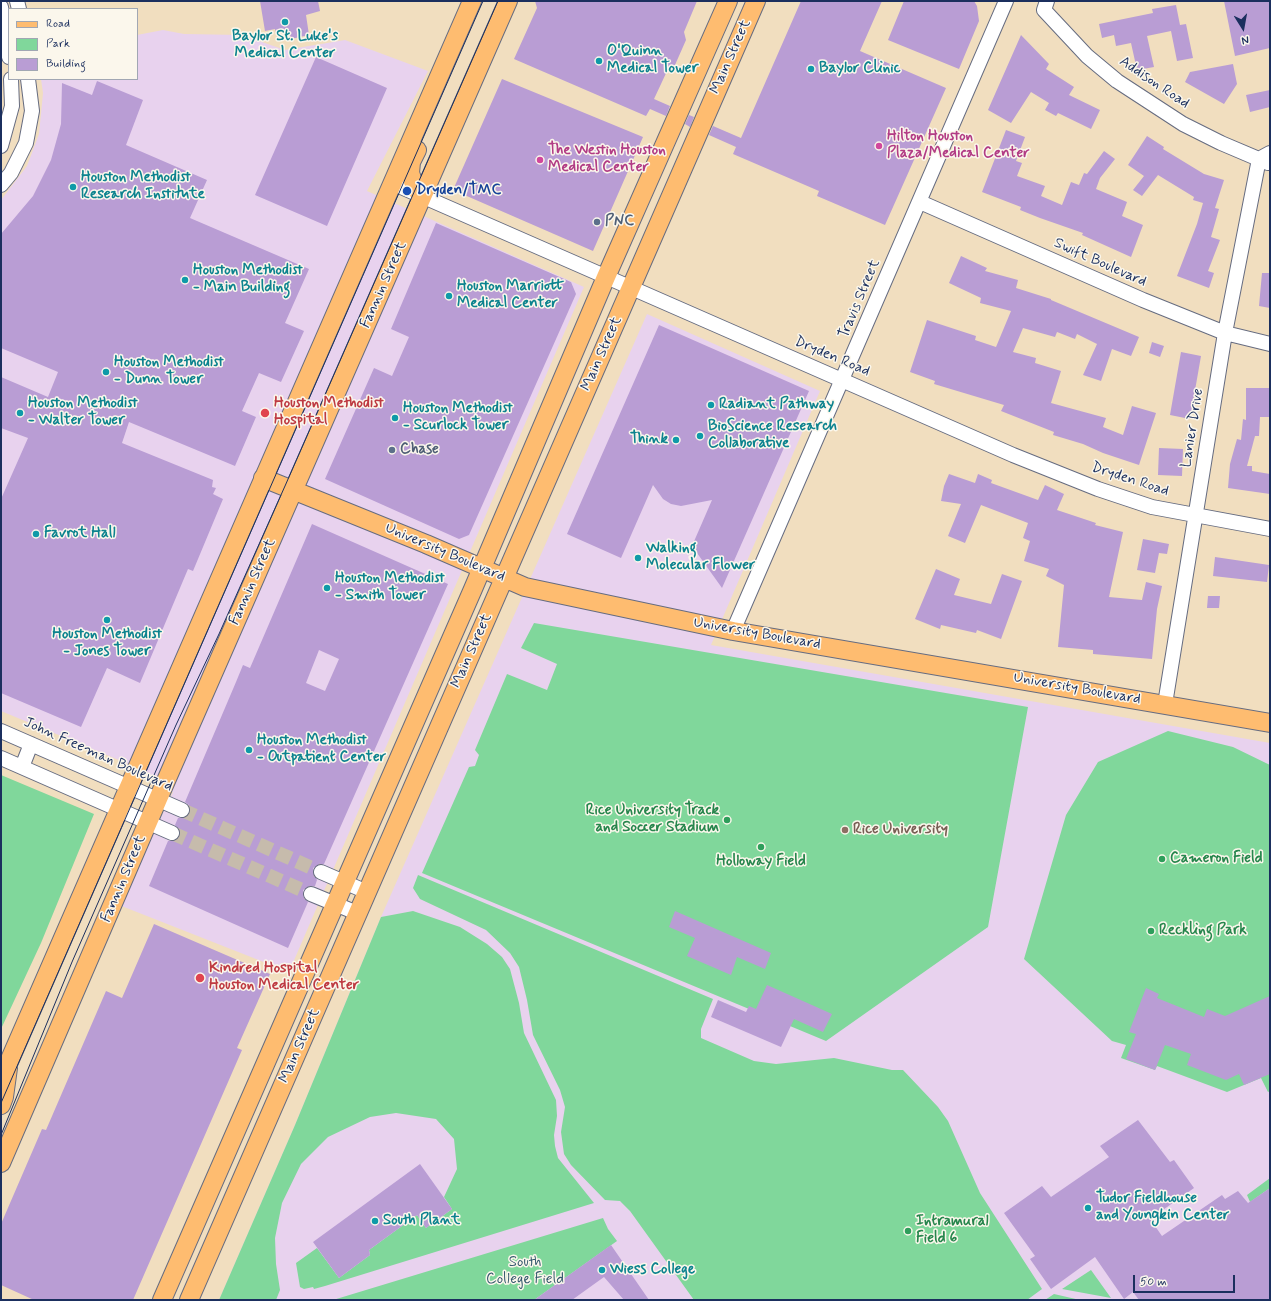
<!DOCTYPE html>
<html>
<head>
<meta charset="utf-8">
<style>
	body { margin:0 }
	#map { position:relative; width:1271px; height:1301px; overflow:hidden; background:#f1debf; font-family:Mynerve,sans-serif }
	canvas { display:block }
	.frame { position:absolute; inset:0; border:2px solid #1b2f5e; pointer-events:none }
	.legend { position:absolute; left:8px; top:8px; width:130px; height:72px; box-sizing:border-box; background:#fbf7ec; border:1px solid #a1a7b3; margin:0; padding:5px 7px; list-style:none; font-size:12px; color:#1b2f5e }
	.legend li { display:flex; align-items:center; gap:8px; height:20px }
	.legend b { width:20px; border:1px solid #a1a7b3 }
	.north { position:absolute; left:1223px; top:8px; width:40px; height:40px; -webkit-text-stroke:3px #fbf7ec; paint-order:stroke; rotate:169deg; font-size:11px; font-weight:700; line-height:16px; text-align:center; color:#1b2f5e }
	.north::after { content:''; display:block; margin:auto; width:14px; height:18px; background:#1b2f5e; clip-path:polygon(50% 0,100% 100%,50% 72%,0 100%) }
	.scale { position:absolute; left:1133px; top:1275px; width:102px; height:18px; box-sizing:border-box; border:2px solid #1b2f5e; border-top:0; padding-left:5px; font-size:12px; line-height:14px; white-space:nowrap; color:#1b2f5e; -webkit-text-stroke:3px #fbf7ec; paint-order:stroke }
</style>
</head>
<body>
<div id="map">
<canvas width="1271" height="1301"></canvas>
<div class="frame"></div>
<ul class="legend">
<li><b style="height:5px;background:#febc70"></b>Road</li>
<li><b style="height:11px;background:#80d79b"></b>Park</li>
<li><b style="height:11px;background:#b99dd4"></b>Building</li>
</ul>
<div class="north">N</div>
<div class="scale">50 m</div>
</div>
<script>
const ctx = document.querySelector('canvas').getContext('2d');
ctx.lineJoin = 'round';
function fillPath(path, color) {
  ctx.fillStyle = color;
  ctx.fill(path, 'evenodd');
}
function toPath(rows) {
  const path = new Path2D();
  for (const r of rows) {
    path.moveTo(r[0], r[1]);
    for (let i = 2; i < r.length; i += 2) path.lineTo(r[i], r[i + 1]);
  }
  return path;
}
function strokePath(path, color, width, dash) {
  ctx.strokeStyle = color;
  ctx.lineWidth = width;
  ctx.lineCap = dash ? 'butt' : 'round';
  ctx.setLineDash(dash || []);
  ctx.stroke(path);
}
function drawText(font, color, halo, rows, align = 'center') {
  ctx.font = font + ' Mynerve,sans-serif';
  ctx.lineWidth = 3;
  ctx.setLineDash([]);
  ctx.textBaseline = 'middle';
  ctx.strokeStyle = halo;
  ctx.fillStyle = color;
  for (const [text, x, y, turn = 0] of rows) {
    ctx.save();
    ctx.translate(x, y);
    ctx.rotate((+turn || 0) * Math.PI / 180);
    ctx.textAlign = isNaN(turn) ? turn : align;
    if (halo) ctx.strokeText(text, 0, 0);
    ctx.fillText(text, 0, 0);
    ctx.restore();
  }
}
fillPath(toPath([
	[163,30,184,34,242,35,285,50,345,40,428,71,367,191,584,287,289,972,119,905,173,792,126,763,1,711,1,200,27,166,39,134,43,93,41,79,137,79,137,35],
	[647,314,820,391,711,645,1270,743,1270,1300,219,1300,295,1125,381,917]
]), '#e8d2ee');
fillPath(toPath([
	[534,623,1028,707,988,927,826,1041,422,873,469,767,475,766,479,755,475,750,507,674,547,690,557,664,521,648],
	[1168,731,1233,747,1270,765,1270,1091,1268,1092,1261,1078,1227,1092,1157,1066,1155,1070,1121,1058,1126,1045,1112,1041,1024,959,1066,815,1098,762],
	[1,775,94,814,41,943,1,1029],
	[418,875,713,999,701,1029,701,1038,754,1061,776,1064,834,1058,892,1070,903,1070,938,1107,948,1121,980,1193,1042,1289,1027,1300,694,1300,630,1211,620,1201,605,1200,571,1165,564,1154,561,1132,565,1107,560,1090,533,1035,527,1000,519,967,510,953,486,930,420,899,413,888],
	[413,911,460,927,487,944,502,957,510,969,519,1003,524,1033,556,1100,557,1116,554,1135,555,1146,558,1158,594,1203,325,1286,314,1289,313,1287,304,1289,300,1287,296,1263,317,1248,339,1278,370,1255,369,1250,417,1215,426,1228,452,1209,444,1197,457,1169,454,1139,436,1119,396,1113,370,1117,328,1137,301,1164,282,1203,275,1238,276,1264,280,1290,276,1300,219,1300,295,1125,381,917],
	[1270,1178,1270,1188,1250,1202,1247,1195],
	[603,1218,608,1229,617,1241,534,1300,333,1300],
	[1091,1270,1111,1298,1062,1289],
	[1054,1294,1080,1300,1045,1300]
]), '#80d79b');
fillPath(toPath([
	[260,1,318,1,320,11,306,15,309,35,291,39,289,31,276,34,275,29,265,31],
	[535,1,697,1,684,32,686,40,675,65,668,69,654,99,670,106,666,116,650,109,646,116,514,59,537,8],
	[801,1,882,1,860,51,946,88,885,225,817,196,819,191,733,154,736,147,709,135,713,126,741,138],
	[904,1,974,1,977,6,979,21,959,69,888,40],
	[1224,1,1270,1,1270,48,1235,56],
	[1176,5,1180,25,1186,24,1193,58,1177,61,1171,31,1147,36,1154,67,1137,70,1131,43,1116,46,1114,35,1102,38,1099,24,1153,13,1152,9],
	[1021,35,1049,64,1046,69,1074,87,1069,95,1100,110,1091,129,1058,113,1056,116,1045,110,1049,103,1031,92,1011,123,988,110],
	[316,57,387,88,327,226,255,195],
	[1233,64,1237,84,1224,104,1185,82,1190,72],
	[502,79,643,137,593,251,453,190],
	[97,81,143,100,126,145,207,180,190,218,309,269,285,323,304,331,281,382,259,373,242,411,256,417,235,466,129,422,122,443,213,480,212,487,216,488,213,494,223,499,193,571,188,569,140,683,107,668,81,727,1,693,1,499,28,438,1,428,1,377,48,397,58,372,1,348,1,234,33,196,51,160,61,124,62,83,92,95],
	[1270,90,1270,107,1250,112,1246,95],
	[689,115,694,117,690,127,685,124],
	[1006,130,1025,137,1016,161,1022,163,1017,176,1045,186,1041,196,1062,205,1071,182,1079,185,1084,173,1087,174,1104,151,1115,159,1100,178,1096,189,1127,202,1122,216,1143,225,1131,257,1082,235,1083,233,1040,218,1020,210,1021,207,982,192],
	[1147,136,1164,147,1163,149,1204,174,1224,180,1215,208,1219,209,1211,237,1220,240,1208,271,1214,273,1209,288,1177,276,1197,224,1203,203,1193,200,1194,197,1158,175,1142,196,1133,190,1144,176,1128,165],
	[436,223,571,282,576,294,469,535,459,539,325,479,374,368,392,376,409,337,391,329],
	[961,256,987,268,985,271,1018,280,1016,288,1051,299,1051,300,1139,337,1131,356,1112,349,1101,381,1083,375,1097,344,1077,334,1075,339,1057,332,1055,337,1023,328,1013,352,1036,358,1035,363,1061,371,1051,403,1106,418,1103,427,1123,435,1132,406,1156,413,1139,465,1103,453,1083,444,1053,435,1054,432,1001,411,1004,405,934,384,935,381,910,372,927,320,976,336,975,340,996,347,1011,311,980,303,981,298,949,283],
	[1262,273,1270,273,1270,308,1259,306],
	[659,325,809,391,722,588,692,546,712,500,681,506,671,504,663,499,653,485,621,558,567,534],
	[1152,342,1164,346,1160,357,1149,353],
	[1181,352,1201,356,1190,419,1170,415],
	[1246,388,1270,388,1270,417,1260,417,1259,436,1255,436,1247,466,1252,466,1252,471,1270,474,1270,494,1228,488,1230,464,1237,439,1241,440,1243,419,1246,420],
	[1159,448,1183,449,1182,476,1158,475],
	[949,474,975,483,978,474,992,480,991,483,1038,500,1045,485,1064,494,1057,510,1096,523,1095,525,1123,532,1109,597,1142,600,1146,582,1162,586,1157,609,1152,659,1093,654,1093,650,1058,647,1064,585,1046,576,1049,569,1024,561,1030,541,1023,538,1028,523,981,505,965,543,948,536,961,504,941,501,944,486],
	[312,524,448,584,324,864,320,864,313,868,313,873,317,880,315,886,310,886,303,890,303,896,308,902,288,948,149,886,168,841,173,841,180,837,180,832,175,825,178,818,187,817,190,813,189,805,185,802,236,682,243,665,250,668],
	[319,650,339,659,325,691,306,683],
	[1143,539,1169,544,1167,554,1159,553,1155,573,1137,570],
	[1215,557,1269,565,1267,582,1213,576],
	[936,569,960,579,954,595,991,604,1002,574,1022,581,1001,639,977,630,976,633,941,625,940,629,915,619],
	[1208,596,1220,596,1219,608,1207,608],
	[675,911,771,953,765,969,737,957,731,975,687,956,695,938,669,927],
	[154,924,270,974,237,1048,242,1050,133,1300,34,1300,1,1285,1,1224,42,1129,46,1130,106,991,122,998],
	[767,985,832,1014,823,1032,794,1019,781,1047,711,1017,718,1000,746,1012,749,1006,756,1009],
	[1146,988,1159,994,1157,998,1204,1017,1207,1009,1225,1016,1270,996,1270,1074,1244,1085,1239,1074,1226,1080,1187,1065,1191,1054,1165,1045,1155,1070,1126,1059,1136,1034,1129,1032],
	[1138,1120,1170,1162,1174,1160,1194,1188,1150,1219,1162,1236,1222,1195,1225,1199,1238,1191,1248,1203,1270,1188,1270,1300,1139,1300,1133,1292,1124,1299,1095,1257,1051,1289,1030,1259,1035,1256,1004,1213,1042,1186,1051,1197,1109,1157,1100,1146],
	[420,1164,452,1209,426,1228,417,1215,369,1250,370,1255,339,1278,313,1242],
	[611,1245,649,1300,624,1300,604,1277,572,1300,534,1300]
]), '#b99dd4');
strokePath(toPath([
	[182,810,321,872],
	[172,833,311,894]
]), '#c6bbac', 14, [14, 7]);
const minor = toPath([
	[17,1,19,9],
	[1047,1,1044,10,1087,56,1117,81,1183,124,1221,143,1268,163],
	[1,7,9,57],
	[1,146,12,106,11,79],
	[392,183,1013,455,1098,489,1152,507,1270,529],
	[1,185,11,173,26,143,32,111,28,79],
	[920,202,1143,300,1225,333,1270,344],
	[733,631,1006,1],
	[1165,704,1225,333,1259,159,1270,153],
	[1,731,182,810],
	[1,758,172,833],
	[22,767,31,744],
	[321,872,367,892],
	[311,894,357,913]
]);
const major = toPath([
	[417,150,411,162,410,173,415,187,422,197],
	[263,478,426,544,525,587,733,631,1270,723],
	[1,1080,472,1],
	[1,1105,4,1097,8,1068],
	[1,1163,158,799,508,1],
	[162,1300,473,589,606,277,728,1],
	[189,1300,756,1]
]);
strokePath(minor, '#666c80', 16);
strokePath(major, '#666c80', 20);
strokePath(minor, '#fff', 14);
strokePath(major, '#febc70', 18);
strokePath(toPath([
	[1,1103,483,1],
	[1,1135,72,962,176,725,219,634,285,486,498,1]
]), '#1b2f5e', 1);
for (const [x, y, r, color] of [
	[285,22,4,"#0f9aa8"],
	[599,61,4,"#0f9aa8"],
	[811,69,4,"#0f9aa8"],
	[879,146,4,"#d1479c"],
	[540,160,4,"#d1479c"],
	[73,187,4,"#0f9aa8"],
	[407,191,5,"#1a4fb4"],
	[597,222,4,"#5c6f8a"],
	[185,280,4,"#0f9aa8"],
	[449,296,4,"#0f9aa8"],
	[106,372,4,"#0f9aa8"],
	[711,405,4,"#0f9aa8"],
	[20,413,4,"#0f9aa8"],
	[265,413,5,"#e0444e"],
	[395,418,4,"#0f9aa8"],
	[700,436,4,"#0f9aa8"],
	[676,440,4,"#0f9aa8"],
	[392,450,4,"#5c6f8a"],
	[36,534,4,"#0f9aa8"],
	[638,558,4,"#0f9aa8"],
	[327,588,4,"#0f9aa8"],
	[107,620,4,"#0f9aa8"],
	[249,750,4,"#0f9aa8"],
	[727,820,4,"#2e9e5b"],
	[845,830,4,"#8d6e63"],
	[761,847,4,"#2e9e5b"],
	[1162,859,4,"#2e9e5b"],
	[1151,931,4,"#2e9e5b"],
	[200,978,5,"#e0444e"],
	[1088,1208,4,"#0f9aa8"],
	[375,1221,4,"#0f9aa8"],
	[908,1231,4,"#2e9e5b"],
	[602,1270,4,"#0f9aa8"]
]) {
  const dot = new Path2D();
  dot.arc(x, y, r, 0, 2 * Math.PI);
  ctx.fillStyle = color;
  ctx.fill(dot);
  strokePath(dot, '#fbf7ec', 1.5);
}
drawText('bold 15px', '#0d838f', '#fbf7ec', [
	["Baylor St. Luke's",285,37,"center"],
	["Medical Center",285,54,"center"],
	["O'Quinn",607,52],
	["Medical Tower",607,69],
	["Baylor Clinic",819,69],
	["Houston Methodist",81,178],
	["Research Institute",81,195],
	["Houston Methodist",193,271],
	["- Main Building",193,288],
	["Houston Marriott",457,287],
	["Medical Center",457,304],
	["Houston Methodist",114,363],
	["- Dunn Tower",114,380],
	["Houston Methodist",28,404],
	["- Walter Tower",28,421],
	["Radiant Pathway",719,405],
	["Houston Methodist",403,409],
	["- Scurlock Tower",403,426],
	["BioScience Research",708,427],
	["Collaborative",708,444],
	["Think",668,440,"right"],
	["Favrot Hall",44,534],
	["Walking",646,549],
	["Molecular Flower",646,566],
	["Houston Methodist",335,579],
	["- Smith Tower",335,596],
	["Houston Methodist",107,635,"center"],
	["- Jones Tower",107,652,"center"],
	["Houston Methodist",257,741],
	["- Outpatient Center",257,758],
	["Tudor Fieldhouse",1096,1199],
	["and Youngkin Center",1096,1216],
	["South Plant",383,1221],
	["Wiess College",610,1270]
], 'left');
drawText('15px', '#1b2f5e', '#fbf7ec', [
	["Main Street",731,57,-66],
	["Addison Road",1154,83,34],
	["Swift Boulevard",1100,263,24],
	["Fannin Street",384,285,-66],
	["Travis Street",860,299,-67],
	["Main Street",602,354,-66],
	["Dryden Road",832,357,23],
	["Lanier Drive",1193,428,-81],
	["Dryden Road",1130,480,18],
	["University Boulevard",445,553,23],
	["Fannin Street",253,582,-66],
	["University Boulevard",757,634,10],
	["Main Street",472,651,-66],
	["University Boulevard",1077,689,10],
	["John Freeman Boulevard",98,755,24],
	["Fannin Street",124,879,-67],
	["Main Street",300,1046,-66]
]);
drawText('bold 15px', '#b23c85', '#fbf7ec', [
	["Hilton Houston",887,137],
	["Plaza/Medical Center",887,154],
	["The Westin Houston",548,151],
	["Medical Center",548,168]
], 'left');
drawText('bold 15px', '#164399', '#fbf7ec', [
	["Dryden/TMC",416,191]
], 'left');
drawText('bold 15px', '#4e5e75', '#fbf7ec', [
	["PNC",605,222],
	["Chase",400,450]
], 'left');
drawText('bold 15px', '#be3a42', '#fbf7ec', [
	["Houston Methodist",274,404],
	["Hospital",274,421],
	["Kindred Hospital",209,969],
	["Houston Medical Center",209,986]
], 'left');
drawText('bold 15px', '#27864d', '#fbf7ec', [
	["Rice University Track",719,811,"right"],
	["and Soccer Stadium",719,828,"right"],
	["Cameron Field",1170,859],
	["Holloway Field",761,862,"center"],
	["Reckling Park",1159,931],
	["Intramural",916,1222],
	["Field 6",916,1239]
], 'left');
drawText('bold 15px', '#785e54', '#fbf7ec', [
	["Rice University",853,830]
], 'left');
drawText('15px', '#34596d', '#fbf7ec', [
	["South",525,1263],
	["College Field",525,1280]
]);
</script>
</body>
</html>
